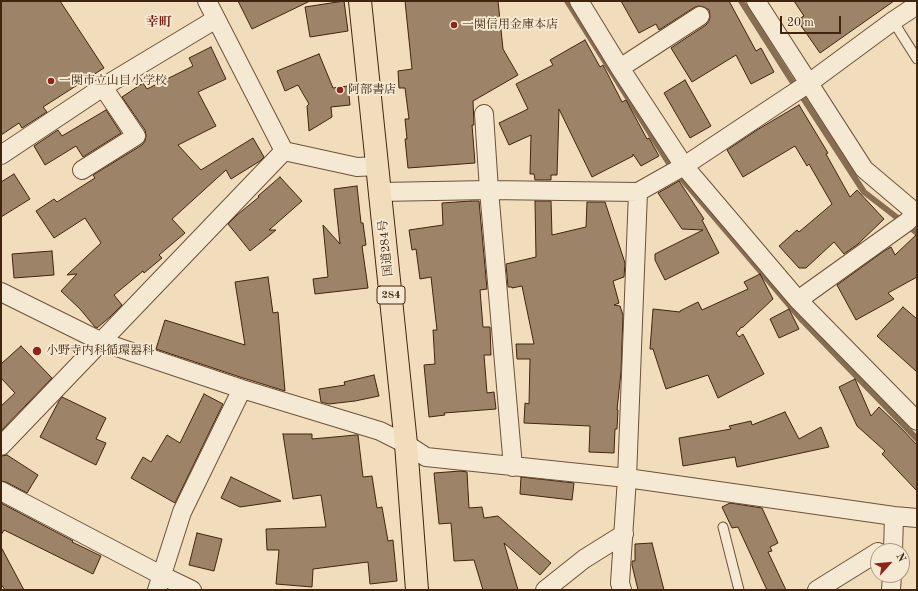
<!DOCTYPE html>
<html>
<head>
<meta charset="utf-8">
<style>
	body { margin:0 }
	#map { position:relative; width:918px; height:591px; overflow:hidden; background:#f1ddbc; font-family:"Old Standard TT",serif }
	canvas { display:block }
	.frame { position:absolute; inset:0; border:2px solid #41240d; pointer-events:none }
	.north { position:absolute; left:870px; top:543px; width:40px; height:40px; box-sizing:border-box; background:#f6e9d3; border:1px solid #ae9a84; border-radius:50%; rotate:63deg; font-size:11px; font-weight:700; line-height:16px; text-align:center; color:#41240d }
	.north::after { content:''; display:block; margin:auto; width:14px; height:18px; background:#8f2418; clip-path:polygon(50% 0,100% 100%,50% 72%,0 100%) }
	.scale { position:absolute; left:780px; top:16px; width:61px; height:18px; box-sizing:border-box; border:2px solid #41240d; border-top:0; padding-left:5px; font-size:12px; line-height:14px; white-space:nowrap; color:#41240d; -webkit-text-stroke:3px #f6e9d3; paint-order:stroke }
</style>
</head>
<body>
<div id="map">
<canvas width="918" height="591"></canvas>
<div class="frame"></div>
<div class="north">N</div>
<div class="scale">20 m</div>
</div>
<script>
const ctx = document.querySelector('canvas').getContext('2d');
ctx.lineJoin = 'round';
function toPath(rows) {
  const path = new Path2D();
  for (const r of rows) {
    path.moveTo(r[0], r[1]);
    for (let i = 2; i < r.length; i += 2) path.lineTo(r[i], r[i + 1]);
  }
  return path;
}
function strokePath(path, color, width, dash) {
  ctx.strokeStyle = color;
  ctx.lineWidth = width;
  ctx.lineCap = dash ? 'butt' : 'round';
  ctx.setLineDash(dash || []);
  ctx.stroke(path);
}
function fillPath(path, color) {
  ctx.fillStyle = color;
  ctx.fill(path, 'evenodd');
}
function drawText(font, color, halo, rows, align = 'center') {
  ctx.font = font + ' "Old Standard TT","Noto Serif JP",serif';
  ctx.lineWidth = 4;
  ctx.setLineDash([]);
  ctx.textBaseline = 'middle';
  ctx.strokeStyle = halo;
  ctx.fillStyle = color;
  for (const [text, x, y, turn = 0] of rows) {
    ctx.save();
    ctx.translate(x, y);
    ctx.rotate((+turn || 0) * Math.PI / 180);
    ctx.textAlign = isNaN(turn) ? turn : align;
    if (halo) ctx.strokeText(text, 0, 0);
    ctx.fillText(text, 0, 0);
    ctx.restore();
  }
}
strokePath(toPath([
	[567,1,670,165,802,320,917,439],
	[741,1,788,75,864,192,917,233]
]), '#876d52', 6);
const building = toPath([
	[1,1,60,1,104,68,43,107,47,112,22,128,19,123,1,135,1,1],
	[238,1,310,1,252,29,238,1],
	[344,1,348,31,310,37,305,7,344,1],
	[405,1,498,1,503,49,518,75,473,101,474,125,472,125,475,163,408,168,405,139,407,139,405,119,409,119,405,88,399,88,398,71,412,69,405,1],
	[621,1,729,1,756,51,761,48,774,72,751,84,736,55,692,82,671,48,706,25,709,21,710,16,709,10,704,7,699,6,695,7,659,30,656,24,639,33,621,1],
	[794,1,894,1,820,53,797,20,804,16,794,1],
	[585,40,600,67,603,65,622,102,626,100,647,139,649,138,659,156,641,166,633,154,633,156,592,177,559,109,557,175,551,175,551,180,535,180,534,174,530,174,531,135,509,145,499,123,528,109,516,84,553,65,550,60,585,40],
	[211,47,226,79,198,92,216,126,178,145,201,170,253,138,264,157,260,161,231,179,226,170,172,219,185,233,159,255,162,258,144,273,143,271,114,295,122,305,110,317,97,328,95,327,80,309,61,291,77,274,67,275,101,243,85,218,54,238,36,211,54,199,57,202,95,178,93,175,142,145,145,141,146,136,145,130,122,97,143,83,147,89,193,66,189,58,211,47],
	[319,54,333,88,348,86,350,105,331,107,332,117,309,131,307,106,309,104,298,85,285,91,277,71,319,54],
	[685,80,711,126,690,138,664,93,685,80],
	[799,105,828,153,826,154,850,197,857,190,884,219,858,244,844,254,834,242,806,268,799,268,779,246,797,230,799,232,832,204,809,164,807,166,795,146,743,177,727,150,757,130,799,105],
	[106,110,121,133,83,157,76,146,45,165,34,146,58,130,62,136,106,110],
	[14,174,30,199,1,217,1,182,14,174],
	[280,177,302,201,269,230,276,230,250,251,228,224,237,215,259,197,258,196,280,177],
	[679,181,704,219,702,220,719,253,665,280,655,260,655,254,703,230,682,229,658,193,679,181],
	[357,186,361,223,363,223,366,245,362,246,368,288,315,294,313,279,328,277,323,225,340,244,334,189,357,186],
	[471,201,479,201,487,289,480,290,483,327,490,327,491,355,484,355,487,393,494,392,496,409,444,413,445,415,429,417,424,365,435,364,433,330,437,330,431,277,420,279,416,249,412,250,409,230,443,225,442,203,471,201],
	[535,201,551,201,552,235,586,227,587,202,605,202,625,263,624,277,613,281,619,303,614,305,620,306,623,315,621,372,617,410,618,410,617,429,615,429,614,453,589,452,590,426,524,423,525,403,529,404,530,359,517,359,516,344,534,344,522,286,512,288,512,287,508,287,506,264,536,257,535,201],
	[917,234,917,277,888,293,894,299,856,320,837,285,884,251,891,247,895,255,917,234],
	[52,251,54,275,14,278,12,254,52,251],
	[760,274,773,299,743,327,740,328,740,329,736,333,739,337,743,334,764,374,718,398,708,375,666,389,653,349,650,349,653,309,680,312,680,311,698,302,702,310,748,289,744,282,760,274],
	[268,277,273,313,278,312,285,391,240,377,156,349,165,320,245,345,235,282,268,277],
	[903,307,917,319,917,372,877,336,903,307],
	[789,309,799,329,779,338,770,319,789,309],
	[21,346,52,378,1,431,1,406,15,393,1,378,1,364,21,346],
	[374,375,379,396,355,401,329,404,321,402,319,389,345,385,344,382,374,375],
	[855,379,871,416,879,407,899,426,917,445,917,491,882,454,885,451,857,426,839,387,855,379],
	[204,394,223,404,175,503,131,478,143,457,151,462,167,435,180,443,204,394],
	[62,397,106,418,96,439,106,443,96,465,40,437,59,401,62,397],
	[785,412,799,439,821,427,829,447,737,467,735,457,683,466,679,438,731,429,729,426,751,421,752,425,785,412],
	[283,434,312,434,312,439,356,435,358,435,363,477,372,476,377,508,382,507,388,541,393,540,397,581,370,584,368,562,313,569,312,587,276,584,279,550,267,550,266,529,326,527,321,495,293,499,283,434],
	[7,455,38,475,27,493,6,482,1,481,1,456,7,455],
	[461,471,467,472,469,508,482,507,484,518,498,516,551,563,540,575,504,543,518,590,483,590,474,560,454,561,451,523,439,524,434,473,461,471],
	[231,477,281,501,240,507,221,498,231,477],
	[521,477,574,483,572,500,520,494,521,477],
	[1,503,73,541,72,542,101,556,93,574,4,530,1,535,1,503],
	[730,503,762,508,778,543,770,547,772,551,768,552,786,590,767,590,738,527,732,528,722,507,730,503],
	[197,533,222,539,214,571,189,565,197,533],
	[652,543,664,590,638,590,632,565,632,561,635,561,635,544,652,543],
	[1,547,24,590,5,590,1,584,1,547]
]);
fillPath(building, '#9d8468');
strokePath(building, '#41240d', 1);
const lane = toPath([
	[893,21,917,59],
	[723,527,739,590]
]);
const street = toPath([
	[207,1,284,151],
	[579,1,620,68,684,166,798,300,917,421],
	[756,1,864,169,917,214],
	[620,68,700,16],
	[484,114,489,190,513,467],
	[284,151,357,167,378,166],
	[1,155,103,87,216,19],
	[82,170,136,136,103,87],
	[380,192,489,190,638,192,627,478,620,583,622,590],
	[638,192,684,166,809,83,893,21,917,5],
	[1,292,102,342,242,389,380,431,406,444,426,457,627,478,894,516,917,518],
	[798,300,907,222,916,213],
	[1,446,284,151],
	[1,491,161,575,192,590],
	[893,551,894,516],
	[157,590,182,512,242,389],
	[545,590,584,559,624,534],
	[817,590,878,552],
	[891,590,892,575]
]);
const highway = toPath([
	[360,1,406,444,417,590]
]);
strokePath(lane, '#6d5239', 11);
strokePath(street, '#6d5239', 20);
strokePath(highway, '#41240d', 24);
strokePath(lane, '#f6e9d3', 9);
strokePath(street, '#f6e9d3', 18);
strokePath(highway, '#f1ddbc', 22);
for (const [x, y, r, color] of [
	[454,25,4,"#8f2418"],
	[51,81,4,"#8f2418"],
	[340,90,4,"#8f2418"],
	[37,351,5,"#8f2418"]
]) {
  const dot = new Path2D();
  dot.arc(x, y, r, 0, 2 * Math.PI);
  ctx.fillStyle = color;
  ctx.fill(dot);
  strokePath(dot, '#f6e9d3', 1.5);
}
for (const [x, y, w] of [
	[391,295,28]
]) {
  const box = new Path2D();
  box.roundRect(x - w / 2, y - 9, w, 18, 3);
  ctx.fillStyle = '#f6e9d3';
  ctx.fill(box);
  strokePath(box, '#41240d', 1);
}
drawText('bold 11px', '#41240d', null, [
	["284",391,295]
]);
drawText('12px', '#41240d', '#f6e9d3', [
	["一関信用金庫本店",462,25],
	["一関市立山目小学校",59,81],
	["阿部書店",348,90],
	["小野寺内科循環器科",46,351]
], 'left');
drawText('12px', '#41240d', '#f6e9d3', [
	["国道284号",386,248,-96]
]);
drawText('bold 13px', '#7a1f14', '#f6e9d3', [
	["幸町",159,23]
]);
</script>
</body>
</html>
